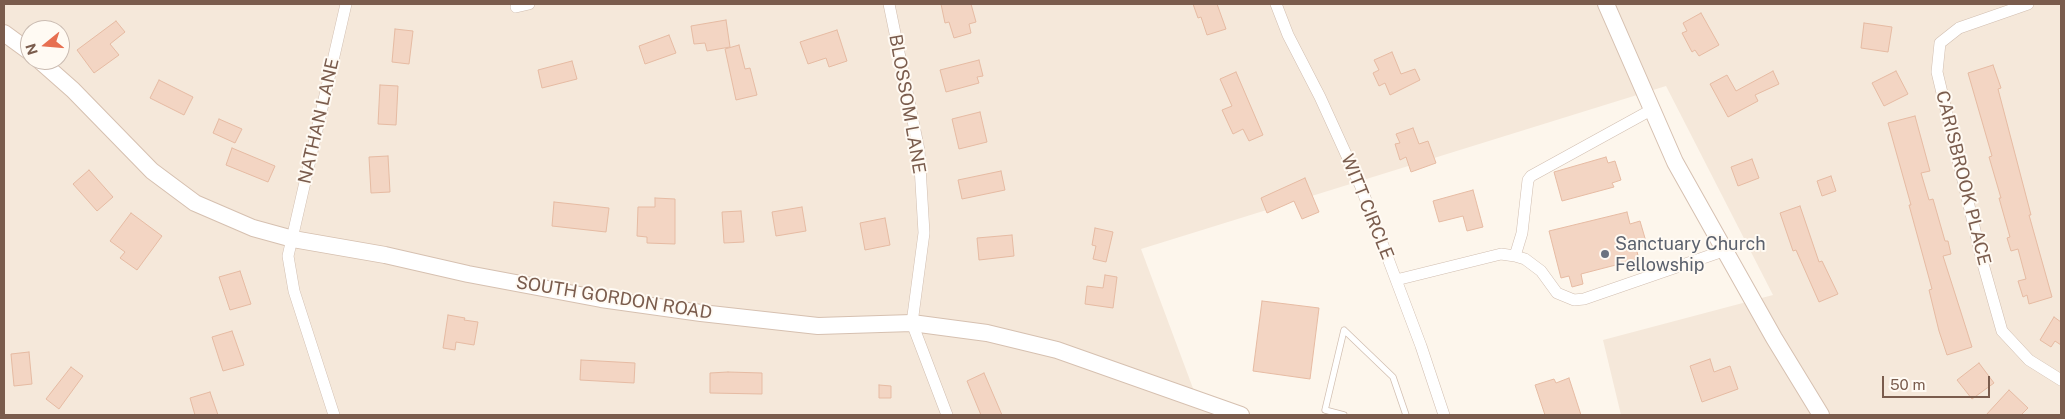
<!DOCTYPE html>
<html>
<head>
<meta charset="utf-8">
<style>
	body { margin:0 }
	#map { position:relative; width:2065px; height:419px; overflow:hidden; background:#fdf6ec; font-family:"Public Sans",sans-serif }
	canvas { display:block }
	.frame { position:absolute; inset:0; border:5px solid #7a5c4d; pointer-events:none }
	.north { position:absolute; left:20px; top:20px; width:50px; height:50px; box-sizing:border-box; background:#fffaf3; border:1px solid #cabbb1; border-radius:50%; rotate:253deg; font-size:14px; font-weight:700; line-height:20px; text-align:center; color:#7a5c4d }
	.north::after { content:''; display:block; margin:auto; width:18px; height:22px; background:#e76f51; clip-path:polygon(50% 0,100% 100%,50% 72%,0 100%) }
	.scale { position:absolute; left:1882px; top:376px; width:108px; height:22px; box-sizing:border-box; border:2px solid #7a5c4d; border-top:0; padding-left:6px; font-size:15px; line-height:18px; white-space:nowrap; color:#7a5c4d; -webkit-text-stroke:4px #fffaf3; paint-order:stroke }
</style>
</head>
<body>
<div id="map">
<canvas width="2065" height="419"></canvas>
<div class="frame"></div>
<div class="north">N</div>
<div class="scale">50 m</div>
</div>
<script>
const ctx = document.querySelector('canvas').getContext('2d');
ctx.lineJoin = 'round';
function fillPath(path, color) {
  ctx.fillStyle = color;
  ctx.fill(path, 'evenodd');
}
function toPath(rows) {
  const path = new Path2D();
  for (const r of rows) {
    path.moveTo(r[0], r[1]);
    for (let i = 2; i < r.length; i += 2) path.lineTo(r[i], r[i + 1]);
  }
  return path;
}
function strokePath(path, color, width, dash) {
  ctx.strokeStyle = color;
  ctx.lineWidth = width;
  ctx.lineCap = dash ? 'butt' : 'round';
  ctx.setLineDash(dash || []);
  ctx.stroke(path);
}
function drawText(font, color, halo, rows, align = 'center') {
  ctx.font = font + ' "Public Sans",sans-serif';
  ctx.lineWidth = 4;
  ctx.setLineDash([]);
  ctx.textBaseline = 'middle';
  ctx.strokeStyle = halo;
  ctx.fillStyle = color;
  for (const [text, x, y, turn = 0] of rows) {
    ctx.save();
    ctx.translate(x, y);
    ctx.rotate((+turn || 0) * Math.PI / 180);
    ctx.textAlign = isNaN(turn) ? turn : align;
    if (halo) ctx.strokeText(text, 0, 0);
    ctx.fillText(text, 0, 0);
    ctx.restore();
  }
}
fillPath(toPath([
	[4,4,2061,4,2061,415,1621,415,1603,340,1773,295,1666,86,1141,249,1194,391,1250,415,4,415],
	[30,30,60,30,60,60,30,60]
]), '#f5e8da');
const building = toPath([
	[941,4,971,4,976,22,969,24,971,33,954,38,949,22,945,23,941,4],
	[1193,4,1217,4,1226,29,1207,35,1201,17,1198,18,1193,4],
	[1701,13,1719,45,1699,56,1695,50,1692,52,1682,33,1687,31,1683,23,1701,13],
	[726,20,730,47,707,51,705,43,694,44,691,26,726,20],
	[116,21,125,32,110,44,119,55,94,73,77,50,116,21],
	[1864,23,1892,27,1888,52,1861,48,1864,23],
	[395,29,413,31,409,64,392,62,395,29],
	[837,30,847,61,829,67,826,58,808,64,800,42,837,30],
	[669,35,676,53,645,64,639,46,669,35],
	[739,45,745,69,750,68,757,95,736,100,725,49,739,45],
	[1392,52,1401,74,1415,69,1420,80,1390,95,1385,83,1379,86,1373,73,1379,70,1374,60,1392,52],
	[979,60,983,76,977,77,979,83,946,92,940,70,979,60],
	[572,61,577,79,542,88,538,70,572,61],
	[1993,65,2001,88,1998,89,2031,215,2029,215,2052,297,2029,304,2027,295,2023,297,2018,281,2026,279,2018,249,2011,251,2007,238,2010,237,1999,198,2001,198,1989,157,1992,156,1968,73,1993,65],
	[1773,71,1779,84,1755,95,1758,101,1728,117,1710,84,1727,75,1736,91,1773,71],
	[1896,71,1908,94,1884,106,1872,83,1896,71],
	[1236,72,1263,135,1249,141,1243,129,1233,134,1222,110,1232,106,1220,79,1236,72],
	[159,80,193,97,184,115,150,98,159,80],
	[380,85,398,86,396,125,378,124,380,85],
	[980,112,987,142,959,149,952,119,980,112],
	[1915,116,1930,171,1921,173,1929,200,1933,199,1945,241,1948,241,1951,254,1943,256,1972,347,1947,355,1939,331,1929,290,1932,289,1909,205,1911,205,1888,123,1915,116],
	[219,119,242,129,235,143,213,133,219,119],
	[1413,128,1419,144,1428,141,1436,163,1411,172,1406,157,1400,160,1395,144,1400,143,1396,134,1413,128],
	[232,148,275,166,268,182,226,165,232,148],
	[388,156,390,192,371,193,369,157,388,156],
	[1606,157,1608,163,1615,161,1621,180,1612,183,1614,187,1562,201,1554,172,1606,157],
	[1752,159,1759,178,1738,186,1731,167,1752,159],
	[89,170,113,197,97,211,73,184,89,170],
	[1001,171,1005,190,962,199,958,180,1001,171],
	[1831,176,1836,191,1822,196,1817,181,1831,176],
	[1305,178,1319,212,1302,219,1294,201,1267,213,1261,198,1305,178],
	[1473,190,1483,227,1467,231,1463,216,1439,222,1433,201,1473,190],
	[655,198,675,199,675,244,647,243,647,237,637,236,638,207,655,207,655,198],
	[554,202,609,208,606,232,552,226,554,202],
	[1800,206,1819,262,1822,261,1838,294,1819,302,1796,250,1793,251,1780,213,1800,206],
	[802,207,806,231,776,236,772,212,802,207],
	[741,211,744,242,724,243,722,212,741,211],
	[1627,212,1630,224,1640,221,1647,245,1636,248,1639,259,1581,274,1583,284,1572,287,1569,276,1561,278,1549,231,1627,212],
	[131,213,162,236,137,270,120,258,125,252,110,241,131,213],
	[885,218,890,245,865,250,860,223,885,218],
	[1095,228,1113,232,1106,262,1093,259,1096,246,1092,245,1095,228],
	[1012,235,1014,256,979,260,977,238,1012,235],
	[240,271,251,304,230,310,219,277,240,271],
	[1105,275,1117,277,1113,308,1085,304,1087,286,1103,288,1105,275],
	[1262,301,1319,308,1310,379,1253,371,1262,301],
	[448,315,465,318,464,320,478,322,474,345,456,342,455,350,443,348,448,315],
	[2054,317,2061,322,2061,345,2055,341,2051,347,2040,340,2054,317],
	[232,331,244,365,223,371,212,337,232,331],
	[29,352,32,384,14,386,11,354,29,352],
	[1710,359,1714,372,1730,366,1738,389,1702,402,1690,366,1710,359],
	[581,360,635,363,634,383,580,380,581,360],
	[1979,363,1994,383,1972,399,1957,380,1979,363],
	[71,367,83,376,59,409,46,399,71,367],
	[728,372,762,373,762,394,710,393,710,373,728,372],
	[984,373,1002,415,981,415,967,381,984,373],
	[1569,378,1581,415,1545,415,1535,385,1554,379,1556,383,1569,378],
	[879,385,891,386,891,398,879,398,879,385],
	[2009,390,2028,408,2021,415,1986,415,2009,390],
	[210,392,218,415,195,415,190,398,210,392]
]);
fillPath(building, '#f3d5c3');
strokePath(building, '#e6bba3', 1);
const lane = toPath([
	[1344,415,1325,410,1344,330,1393,377,1406,415]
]);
const street = toPath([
	[889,4,919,150,924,233,912,323,947,415],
	[1276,4,1288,35,1320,97,1361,187,1421,346,1444,415],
	[2028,4,1959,28,1940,43,1937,72,1983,264,2002,331,2029,360,2061,380],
	[516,7,529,4],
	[1515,256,1522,233,1528,180,1531,176,1651,110],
	[1396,280,1501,254,1515,256,1525,259,1541,271,1557,293,1574,300,1584,299,1726,250],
	[334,415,294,291,288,256,346,4]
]);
const secondary = toPath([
	[1606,4,1675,162,1774,338,1821,415],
	[4,33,30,52],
	[39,60,73,90,152,171,195,203,253,228,293,239,385,255,468,274,601,299,701,313,818,326,912,323,987,333,1057,350,1241,415]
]);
strokePath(lane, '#d1beb0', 7);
strokePath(street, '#d1beb0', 12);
strokePath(secondary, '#d6c0b0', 18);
strokePath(lane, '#fff', 5.5);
strokePath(street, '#fff', 11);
strokePath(secondary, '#fff', 16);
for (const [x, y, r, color] of [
	[1605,254,5,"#6b7280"]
]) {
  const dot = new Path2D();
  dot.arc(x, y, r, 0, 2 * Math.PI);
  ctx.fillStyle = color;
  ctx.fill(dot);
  strokePath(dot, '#fffaf3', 2);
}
drawText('18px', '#7a5c4d', '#fffaf3', [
	["BLOSSOM LANE",907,104,80],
	["NATHAN LANE",319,121,-77],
	["CARISBROOK PLACE",1963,178,76],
	["WITT CIRCLE",1367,207,68],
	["SOUTH GORDON ROAD",614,298,9]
]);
drawText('18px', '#5b616d', '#fffaf3', [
	["Sanctuary Church",1615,244],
	["Fellowship",1615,265]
], 'left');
</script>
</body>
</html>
